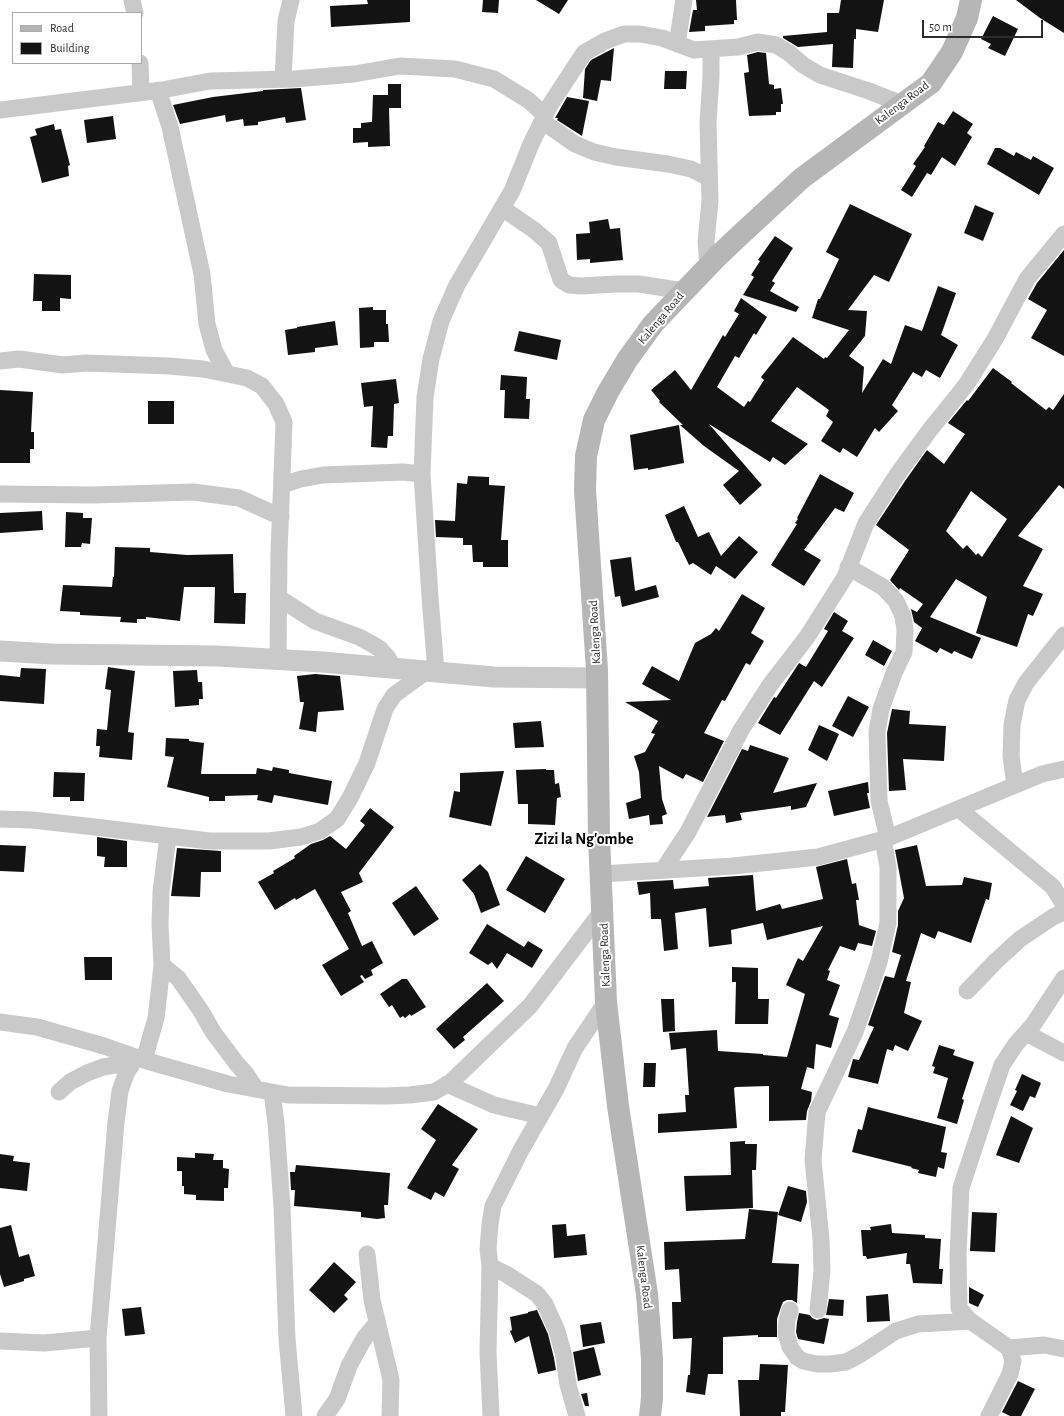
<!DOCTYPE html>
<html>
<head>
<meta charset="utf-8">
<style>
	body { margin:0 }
	#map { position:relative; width:1064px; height:1416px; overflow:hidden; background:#fff; font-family:"Alegreya Sans",sans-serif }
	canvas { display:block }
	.legend { position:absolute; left:12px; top:12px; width:130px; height:52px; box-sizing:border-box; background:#fff; border:1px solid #ababab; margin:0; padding:5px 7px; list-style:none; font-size:12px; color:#2c2c2c }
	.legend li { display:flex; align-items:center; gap:8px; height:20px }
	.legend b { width:20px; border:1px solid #ababab }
	.scale { position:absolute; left:922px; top:20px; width:121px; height:18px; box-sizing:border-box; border:2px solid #2c2c2c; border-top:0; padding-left:5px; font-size:12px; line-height:14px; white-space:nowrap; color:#2c2c2c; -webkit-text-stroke:3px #fff; paint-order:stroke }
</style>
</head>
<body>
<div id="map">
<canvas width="1064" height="1416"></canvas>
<ul class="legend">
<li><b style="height:5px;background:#b6b6b6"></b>Road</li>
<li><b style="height:11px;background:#131313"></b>Building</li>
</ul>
<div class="scale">50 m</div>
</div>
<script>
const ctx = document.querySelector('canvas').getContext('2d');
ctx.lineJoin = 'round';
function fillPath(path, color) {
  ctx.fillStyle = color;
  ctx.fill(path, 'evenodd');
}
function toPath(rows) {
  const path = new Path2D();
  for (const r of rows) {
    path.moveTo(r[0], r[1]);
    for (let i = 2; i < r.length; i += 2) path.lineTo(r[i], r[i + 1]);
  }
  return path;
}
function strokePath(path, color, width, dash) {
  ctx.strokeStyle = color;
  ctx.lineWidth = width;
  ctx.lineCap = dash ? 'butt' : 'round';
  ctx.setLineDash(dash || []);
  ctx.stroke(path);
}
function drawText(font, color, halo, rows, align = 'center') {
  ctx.font = font + ' "Alegreya Sans",sans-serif';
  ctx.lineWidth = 4;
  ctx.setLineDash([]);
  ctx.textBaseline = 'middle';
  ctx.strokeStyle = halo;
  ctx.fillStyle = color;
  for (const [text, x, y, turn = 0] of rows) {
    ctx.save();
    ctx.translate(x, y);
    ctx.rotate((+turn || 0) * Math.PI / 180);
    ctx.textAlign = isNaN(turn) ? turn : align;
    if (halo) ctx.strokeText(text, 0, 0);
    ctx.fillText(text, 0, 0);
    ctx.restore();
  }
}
fillPath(toPath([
	[367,0,410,0,410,22,331,27,330,6,368,4],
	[483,0,499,0,498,13,482,12],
	[536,0,568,0,559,14],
	[696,0,736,0,737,20,734,20,734,24,705,26,705,31,689,32,693,10,697,10],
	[841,0,884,0,878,32,856,29,856,39,854,39,853,68,832,67,833,44,798,47,783,38,783,36,827,32,827,13,839,13],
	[1016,0,1064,0,1064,33,1040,18],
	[993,16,1018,29,1005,56,988,48,991,44,981,39],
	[614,48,611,81,601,80,597,101,583,98,585,69,591,60],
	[758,52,766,53,769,84,774,85,774,89,781,88,783,104,781,104,781,112,776,112,776,115,749,116,744,73,749,72,747,55],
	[665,71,687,71,686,89,664,89],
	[388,84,401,84,401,108,389,108,390,146,368,147,368,142,353,143,353,128,361,128,361,123,372,122,373,95,388,95],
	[301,88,306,120,286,123,285,117,258,122,258,125,244,126,243,119,226,122,225,115,180,124,173,105,213,97,263,91,263,90],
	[567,97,589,101,582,136,557,120,558,118,555,118],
	[953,111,973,124,967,133,972,137,955,166,942,157,931,175,927,173,912,197,901,190,913,171,916,166,913,164,925,147,924,146,938,122,944,125],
	[113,116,116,139,87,143,84,120],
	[54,124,55,130,61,129,70,165,68,166,69,176,42,183,30,137,37,135,35,129],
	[995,148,1000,148,1014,156,1016,152,1031,160,1033,156,1054,168,1039,195,987,164],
	[850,204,912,234,889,282,874,275,848,310,867,311,865,336,849,356,864,367,862,393,883,359,891,364,905,325,922,331,938,286,956,293,941,335,958,345,940,378,926,370,922,377,913,372,892,405,898,411,879,432,875,428,857,457,843,448,840,453,821,441,833,422,826,416,829,410,797,387,771,421,808,444,785,465,773,457,770,462,709,424,762,485,740,505,723,485,739,471,704,446,680,425,683,425,659,402,660,401,651,390,675,370,691,390,723,335,725,337,739,314,734,311,741,298,767,317,756,335,754,333,739,358,735,356,717,387,744,407,748,401,750,402,764,380,761,377,793,337,824,359,825,357,827,358,849,330,812,318,818,299,820,299,839,259,826,252],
	[975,205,994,213,983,241,964,233],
	[608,219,610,229,620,228,623,260,590,263,590,259,577,260,576,234,590,233,589,222],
	[775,236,793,248,772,281,775,283,770,291,799,307,796,312,743,295,754,277,751,275,760,261,758,260],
	[1064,250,1064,356,1031,338,1047,310,1028,299,1037,283],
	[34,274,71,275,71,299,60,298,60,311,42,311,42,301,33,301],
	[373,307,373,310,386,310,386,324,388,324,389,342,374,342,374,347,360,348,359,308],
	[335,321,338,345,315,348,315,352,288,355,285,330,297,328,297,327],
	[519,331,561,340,557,360,514,351],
	[993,368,1012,382,1011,383,1046,410,1049,407,1053,410,1064,394,1064,489,1059,485,1018,536,1043,549,1023,586,1043,594,1033,616,1028,614,1017,647,976,633,987,597,956,579,930,617,981,638,972,659,954,651,952,654,940,648,937,653,915,641,922,628,914,622,911,609,917,612,923,604,900,588,899,590,890,580,909,550,876,525,905,481,927,450,944,464,965,434,948,423,967,400,968,401],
	[971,491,1007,519,982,557,978,553,976,555,967,545,963,549,946,531],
	[501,375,527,377,526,399,530,399,529,419,504,418,505,390,500,390],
	[396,379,399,403,394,404,393,436,388,436,387,448,371,447,373,406,364,407,361,383],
	[0,390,33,392,31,432,34,432,34,449,30,449,30,463,0,463],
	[148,401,174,401,174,424,148,424],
	[679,425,684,463,648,470,648,468,634,470,630,435],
	[820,474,854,493,844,512,835,508,804,550,821,560,804,586,771,565,797,524,795,523,798,519,797,518],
	[468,476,489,477,489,485,505,486,501,540,508,540,508,567,483,567,483,562,473,562,472,545,463,545,463,538,436,537,435,520,455,521,457,483,467,484],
	[684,506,698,537,709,532,721,556,739,536,758,552,735,579,716,566,711,575,693,563,689,565,678,542,676,542,665,515],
	[42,511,43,530,0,533,0,513],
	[66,512,83,513,83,518,92,518,90,544,82,543,81,547,65,547],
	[115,547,150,548,150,552,187,555,233,554,234,593,246,593,245,624,214,623,215,587,184,587,180,621,146,617,146,619,137,619,137,623,120,622,121,617,80,615,80,612,60,611,63,585,112,587,113,577,114,577],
	[631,557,635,591,656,585,659,597,622,607,620,596,615,597,610,560],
	[742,594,765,608,751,633,764,641,750,665,746,663,725,701,722,700,704,733,724,741,703,782,686,774,683,779,659,766,662,799,667,814,662,816,663,824,650,825,649,815,629,819,626,803,641,798,639,772,634,756,645,752,655,734,651,733,658,721,625,702,671,700,642,684,652,666,679,681,695,643,711,634,716,628,719,631],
	[834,612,848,621,842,631,854,638,822,687,814,681,780,735,758,723,774,697,776,698,799,663,806,667,828,631,824,629],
	[873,640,892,651,884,666,865,655],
	[108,667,135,671,128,732,134,733,132,760,99,757,100,746,96,746,97,729,107,730,111,690,105,689],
	[21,668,46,669,44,704,0,701,0,675,20,677],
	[197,670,198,682,202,682,203,699,199,699,199,705,175,707,173,671],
	[315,674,340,676,344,710,318,712,316,732,299,729,304,702,300,702,297,676],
	[848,696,869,707,853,737,832,726],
	[892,709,910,711,909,724,946,726,944,761,903,759,906,790,889,791,887,733],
	[541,721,544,747,515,748,513,723],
	[819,725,839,734,827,761,808,750],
	[166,738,189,739,189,741,204,743,201,774,256,774,257,768,272,771,273,767,289,770,289,773,332,781,328,805,274,795,272,803,257,800,258,795,225,796,225,801,209,801,209,797,167,787,174,757,165,756],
	[750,745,789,758,773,793,817,783,806,807,791,810,791,806,740,813,742,820,726,823,725,815,707,817,742,749,748,751],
	[546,769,546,770,554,770,555,784,559,783,561,797,557,798,555,825,528,824,528,804,518,804,516,770],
	[504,771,491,826,449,817,454,791,460,792,460,773],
	[54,772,85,773,84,801,70,801,70,797,53,797],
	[868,782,869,793,867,793,870,808,834,816,828,791],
	[370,808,394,827,359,873,363,882,341,892,351,911,348,913,362,946,372,941,383,963,371,970,373,975,365,979,362,975,360,976,364,982,341,996,322,965,349,949,315,889,296,900,295,898,275,910,258,882,274,873,273,871,295,858,294,856,311,844,323,840,330,836,346,849,365,825,360,821],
	[97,837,127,841,127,867,104,867,105,857,97,856],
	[0,845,26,846,24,872,0,871],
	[917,845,926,886,962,885,964,877,992,883,989,900,986,899,971,943,938,931,935,939,921,933,906,981,911,982,904,1013,922,1021,908,1051,895,1045,893,1051,887,1049,878,1084,848,1077,853,1059,859,1060,874,1027,868,1025,885,976,894,978,901,955,892,952,898,925,898,911,904,898,895,850],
	[177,848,221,851,221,872,201,872,200,897,171,896],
	[526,856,565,879,545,913,506,890],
	[847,859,852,884,856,883,859,900,856,900,859,925,876,931,872,946,858,943,855,951,840,946,828,970,830,971,827,980,840,985,829,1015,839,1018,831,1048,816,1044,814,1069,807,1067,801,1089,812,1092,811,1101,807,1111,806,1120,769,1121,769,1086,736,1087,734,1088,737,1128,658,1133,658,1114,686,1112,685,1095,689,1095,686,1048,671,1050,669,1033,717,1030,718,1051,763,1054,763,1055,787,1057,805,994,786,985,798,958,803,961,823,926,767,940,763,923,731,930,732,944,709,947,706,908,675,913,678,949,664,951,661,919,651,919,650,893,639,895,637,882,673,880,674,889,709,886,708,878,753,875,756,911,780,904,782,909,823,899,816,867],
	[480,864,488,872,500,905,481,913,474,894,462,880],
	[416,886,439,919,414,936,392,903],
	[487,924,524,947,528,941,543,950,532,968,507,953,497,969,492,962,488,965,469,953],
	[84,957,112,957,112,980,85,980],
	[732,967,758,968,758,999,769,999,768,1024,735,1024,736,982,732,982],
	[402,979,407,979,426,1007,411,1016,410,1014,405,1018,403,1016,400,1018,392,1005,389,1007,380,994],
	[487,983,504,1001,463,1037,465,1040,454,1049,436,1029],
	[661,999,674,999,675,1031,663,1032],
	[939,1045,955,1050,953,1055,974,1062,962,1099,964,1100,957,1124,937,1118,948,1078,933,1073,935,1067,932,1066],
	[644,1063,656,1063,655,1087,643,1087],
	[1022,1074,1041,1083,1035,1098,1030,1096,1023,1111,1010,1105,1017,1091,1015,1090],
	[438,1104,478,1129,452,1165,459,1169,444,1197,435,1192,431,1200,407,1188,436,1140,421,1129],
	[868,1107,946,1127,941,1152,947,1153,944,1169,938,1167,936,1177,918,1173,919,1170,911,1168,912,1167,852,1152,858,1129,862,1130],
	[1011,1116,1033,1128,1019,1163,996,1155],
	[745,1141,745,1144,757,1144,756,1170,752,1170,753,1208,686,1211,684,1176,731,1175,730,1142],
	[195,1153,214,1154,213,1160,223,1160,223,1168,229,1169,228,1188,224,1188,224,1201,196,1200,196,1195,184,1194,184,1186,182,1186,182,1171,177,1171,177,1157,195,1158],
	[0,1154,14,1156,13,1161,30,1163,27,1191,0,1188],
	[296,1165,390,1173,388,1205,384,1205,385,1218,377,1219,361,1217,361,1212,294,1206,295,1190,291,1190,290,1172,295,1172],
	[788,1186,806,1191,807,1202,801,1222,778,1215],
	[749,1209,778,1212,772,1263,799,1264,797,1303,792,1300,787,1300,783,1302,781,1307,777,1319,777,1337,758,1337,758,1335,723,1337,723,1374,708,1374,705,1395,686,1392,688,1375,690,1375,692,1338,673,1339,672,1302,681,1302,679,1269,665,1270,664,1242,745,1239],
	[972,1212,997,1213,995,1252,970,1251],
	[566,1224,567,1236,585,1234,587,1255,554,1258,552,1225],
	[891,1224,892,1233,925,1235,925,1238,941,1239,939,1269,943,1269,942,1284,913,1283,910,1264,906,1264,907,1253,867,1259,866,1256,863,1256,861,1230,871,1230,870,1227],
	[11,1225,19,1257,29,1254,35,1276,24,1279,24,1281,4,1287,0,1274,0,1228],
	[334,1262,356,1282,344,1295,348,1299,334,1313,309,1290],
	[969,1287,984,1295,978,1307,969,1303],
	[888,1294,890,1321,867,1322,866,1296],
	[829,1299,844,1300,843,1316,826,1315],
	[141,1307,145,1334,125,1336,122,1309],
	[537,1310,548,1334,554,1358,556,1370,538,1374,529,1336,515,1343,510,1331,512,1330,510,1317,528,1313,528,1312],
	[799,1313,810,1315,812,1318,817,1320,824,1318,829,1319,824,1344,798,1339,796,1332,797,1322],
	[601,1322,605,1343,583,1347,580,1325],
	[594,1347,601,1375,578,1381,573,1352],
	[760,1364,788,1365,785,1412,781,1412,781,1416,740,1416,738,1380,759,1380],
	[1018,1381,1035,1389,1021,1416,1010,1416,1002,1412],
	[587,1393,589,1406,585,1406,581,1394]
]), '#131313');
strokePath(toPath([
	[132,0,135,13],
	[677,44,684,0],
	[140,63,141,92],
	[283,79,286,21,291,0],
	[158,90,170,127,202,274,207,324,214,350,227,374],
	[0,110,162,90,210,81,294,79,354,74,400,66,455,69,494,79,528,100,545,115],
	[542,121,575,144,594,152,616,157,668,164,691,169,709,178],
	[502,208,534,230,549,243,561,280,569,285,581,286,616,284,639,284,684,291],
	[708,266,706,241,710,201,708,122,711,77,711,50],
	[0,361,19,359,63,365,86,363,169,366,203,369,247,378,262,386,276,404,284,422,279,553,278,660],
	[282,485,301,479,323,475,403,472,422,474],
	[0,494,93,495,193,492,239,498,281,517],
	[848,567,883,587,896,601,903,616,905,630,904,652,894,673,881,709,877,732,879,801,888,838],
	[279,598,315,621,359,637,372,644,380,649,388,658,394,668],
	[436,672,430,597,422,474,425,397,431,359,441,321,457,285,512,191,531,144,550,105,584,53,605,41,624,34,640,34,662,38,694,50,738,47,758,42,776,45,789,53,803,65,820,75,869,91,902,104],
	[1015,785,1011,756,1012,725,1017,700,1026,683,1064,635],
	[959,809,1053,887,1064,905],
	[0,819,32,820,95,827,209,841,269,841,301,837,320,831,337,819,350,798,367,763,385,709,394,695,427,671],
	[663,870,688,832,741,730,770,685,807,637,845,577,866,523,897,475,929,431,966,385,995,339,1027,279,1064,234],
	[601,874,733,866,818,857,888,838,1042,774,1064,769],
	[162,965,178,978,201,1011,213,1032,237,1064,246,1074,256,1089],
	[967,991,996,961,1020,939,1053,917,1064,912],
	[0,1022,37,1027,104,1046,147,1061,228,1084,288,1095,385,1096,410,1095,434,1092,451,1082,530,1006,603,910],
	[1026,1033,1064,1053],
	[144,1060,156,1018,159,993,162,965,160,925,161,892,168,836],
	[447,1084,494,1105,540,1116],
	[59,1092,70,1082,87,1073,103,1067,121,1064,131,1066],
	[272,1092,276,1123,282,1207,287,1339,294,1416],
	[367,1254,372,1300,391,1380,390,1416],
	[490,1266,506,1274,537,1294,545,1304,557,1331,564,1356,568,1385,577,1416],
	[790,1310,787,1320,786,1333,790,1347,797,1357,803,1361,817,1364,830,1364,846,1362,861,1354,896,1331,918,1324,971,1321],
	[818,1310,822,1271,821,1239,813,1160,817,1112,855,1032,879,962,888,923,888,867,883,839],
	[0,1341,44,1343,98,1338],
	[1009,1348,1044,1345,1064,1349],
	[99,1416,98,1338,116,1122,120,1091,126,1074,136,1057],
	[325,1416,337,1399,349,1366,357,1351,365,1337,377,1323],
	[491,1416,488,1352,490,1266,488,1249,490,1224,493,1206,521,1150,556,1089,575,1048,606,1002],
	[989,1416,1010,1374,1013,1361,1009,1348,969,1320,959,1308,958,1256,961,1188,986,1112,1002,1065,1016,1044,1033,1025,1064,978]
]), '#c9c9c9', 17);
strokePath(toPath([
	[0,651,52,654,217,656,322,662,494,677,597,678]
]), '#c9c9c9', 21);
strokePath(toPath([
	[650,1416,652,1398,652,1359,647,1294,618,1106,606,1002,599,837,597,670,585,490,586,456,594,420,608,392,627,360,653,324,717,257,738,237,802,178,931,83,952,52,967,18,971,0]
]), '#b6b6b6', 22);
drawText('12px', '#2c2c2c', '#fff', [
	["Kalenga Road",902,103,-37],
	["Kalenga Road",661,318,-50],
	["Kalenga Road",595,632,-93],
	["Kalenga Road",605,955,-92],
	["Kalenga Road",644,1277,83]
]);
drawText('bold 16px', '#000', '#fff', [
	["Zizi la Ng'ombe",584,839]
]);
</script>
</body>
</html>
